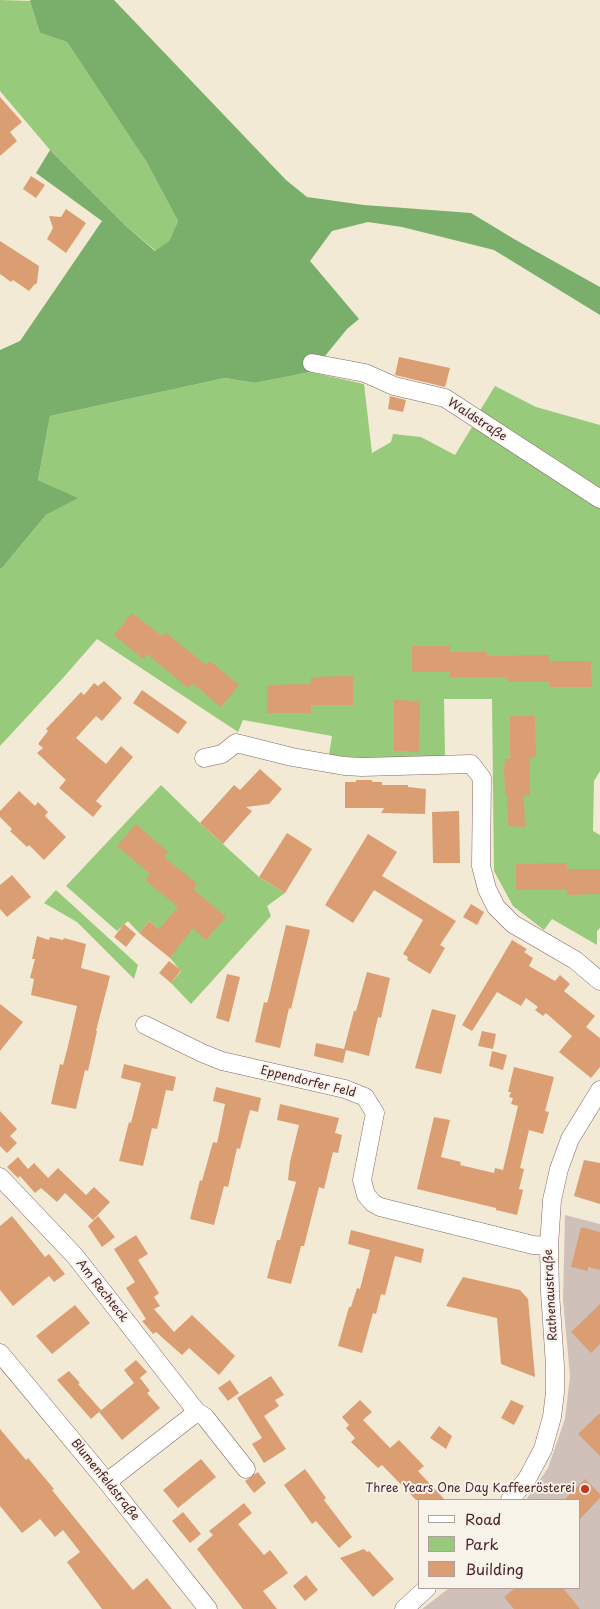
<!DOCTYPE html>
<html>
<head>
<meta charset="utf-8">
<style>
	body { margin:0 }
	#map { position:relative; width:600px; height:1609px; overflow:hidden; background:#f3ead5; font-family:"Playpen Sans",sans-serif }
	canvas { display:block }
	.legend { position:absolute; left:418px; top:1499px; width:162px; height:90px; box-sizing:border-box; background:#f7f3e8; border:1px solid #b29e9c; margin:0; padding:6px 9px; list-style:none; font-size:15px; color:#4a1f2b }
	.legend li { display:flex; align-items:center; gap:10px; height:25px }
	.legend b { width:25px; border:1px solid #b29e9c }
</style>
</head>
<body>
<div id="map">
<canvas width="600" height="1609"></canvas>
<ul class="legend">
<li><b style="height:6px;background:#fff"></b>Road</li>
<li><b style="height:14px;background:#97cb7b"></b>Park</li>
<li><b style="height:14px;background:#db9e72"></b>Building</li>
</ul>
</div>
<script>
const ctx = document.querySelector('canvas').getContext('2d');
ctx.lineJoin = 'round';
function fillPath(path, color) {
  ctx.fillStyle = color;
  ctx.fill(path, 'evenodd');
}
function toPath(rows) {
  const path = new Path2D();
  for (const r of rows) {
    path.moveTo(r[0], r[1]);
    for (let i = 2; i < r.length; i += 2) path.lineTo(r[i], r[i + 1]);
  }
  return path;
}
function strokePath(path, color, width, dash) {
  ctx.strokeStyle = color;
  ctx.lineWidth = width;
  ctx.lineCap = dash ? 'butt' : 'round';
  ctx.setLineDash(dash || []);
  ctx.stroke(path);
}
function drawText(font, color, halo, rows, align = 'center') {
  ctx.font = font + ' "Playpen Sans",sans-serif';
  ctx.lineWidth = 4;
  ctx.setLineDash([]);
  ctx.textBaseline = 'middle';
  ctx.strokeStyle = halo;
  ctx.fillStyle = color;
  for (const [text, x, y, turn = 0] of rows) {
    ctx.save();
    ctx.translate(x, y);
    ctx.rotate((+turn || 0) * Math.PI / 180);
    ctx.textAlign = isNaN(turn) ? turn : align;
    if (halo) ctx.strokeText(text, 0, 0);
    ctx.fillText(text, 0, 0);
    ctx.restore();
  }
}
fillPath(toPath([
	[565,1215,600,1224,600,1609,422,1609,449,1588,579,1588,579,1500,526,1500,548,1468,565,1419,570,1376,563,1300]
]), '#cfc0ba');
fillPath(toPath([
	[0,0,31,1,40,33,67,42,147,163,178,221,169,241,156,251,127,227,50,150,0,91],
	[310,372,364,384,372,453,391,442,393,434,421,437,455,455,472,427,494,439,600,508,600,771,594,781,593,831,600,835,600,928,597,931,597,945,552,919,544,930,513,906,494,871,492,699,444,699,445,756,361,758,329,755,332,736,243,720,238,732,97,639,63,678,0,746,0,568,2,568,46,515,77,498,38,480,50,416,225,378,255,383],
	[495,386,536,407,600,425,600,489,479,412],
	[161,785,200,823,259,877,285,893,267,906,271,916,191,1004,171,983,181,971,170,958,179,945,149,921,139,933,128,921,117,931,66,886],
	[56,890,138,965,134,979,77,922,44,903]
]), '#97cb7b');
fillPath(toPath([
	[30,0,114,0,286,180,307,197,364,205,471,213,514,239,600,287,600,315,494,250,402,227,368,222,332,231,310,261,359,319,347,329,325,356,311,358,310,372,255,383,225,378,50,416,38,480,78,498,46,515,2,568,0,568,0,350,20,341,102,221,36,173,50,150,127,227,155,251,169,241,178,221,147,163,67,42,40,33]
]), '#79af6b');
fillPath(toPath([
	[0,97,22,122,10,132,17,141,0,156],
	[31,176,45,185,36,198,23,189],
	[66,209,86,223,66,253,47,239,53,228,49,216,61,217],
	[0,241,39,266,37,283,34,285,29,291,13,280,11,282,0,274],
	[399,357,450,368,445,387,395,375],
	[390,396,406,400,403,412,388,409],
	[132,613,162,636,165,632,206,665,210,661,239,685,221,707,192,683,188,688,147,654,143,659,114,635],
	[412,646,450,646,450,652,487,652,487,656,549,655,549,661,591,661,592,687,550,687,550,682,508,682,508,677,450,677,450,672,412,672],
	[353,676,353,705,311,705,311,713,267,713,267,685,311,684,311,677],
	[104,681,122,698,102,721,96,716,76,738,106,764,121,746,133,757,96,801,102,806,93,817,59,788,66,780,37,753,43,748,38,744,48,731,46,729,81,692,84,695,94,683,98,686],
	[142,690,187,722,178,734,133,703],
	[394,700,420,701,419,752,394,751],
	[510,716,535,716,536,758,530,758,530,796,524,796,525,827,508,826,507,796,505,796,504,769,505,759,510,759],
	[260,769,282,789,269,804,246,807,252,811,223,844,200,823,234,785,240,790],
	[356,780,372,780,372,782,382,782,382,785,408,785,408,787,426,789,425,814,381,813,384,808,345,808,345,782,356,782],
	[19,791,35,806,38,802,48,812,45,816,66,837,44,860,29,845,27,847,10,831,12,829,0,817,0,811],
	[459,811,460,863,433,863,432,812],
	[136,824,168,852,164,857,197,884,193,889,226,917,206,940,193,928,170,958,139,933,149,921,159,929,178,907,145,880,150,874,117,846],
	[287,833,312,849,285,893,259,877],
	[368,834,397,852,382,876,456,921,440,945,445,948,430,974,407,960,408,957,403,954,423,920,374,890,353,923,325,905],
	[567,863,567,869,600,869,600,894,567,895,567,890,516,890,516,864],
	[12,875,31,897,7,917,0,909,0,885],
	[471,904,484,912,477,925,463,917],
	[124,924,136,934,126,947,114,937],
	[286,925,310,930,291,1009,289,1008,280,1048,255,1042,264,1002,267,1003,268,1000],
	[37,936,49,940,50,937,63,940,64,938,86,944,81,968,110,976,96,1031,97,1031,88,1071,85,1070,76,1109,51,1104,60,1064,63,1065,68,1046,77,1006,31,995,34,979,30,978,35,959,32,959],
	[512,940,527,949,524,952,533,958,529,966,555,981,560,975,570,984,564,991,595,1016,586,1027,600,1038,600,1067,591,1078,559,1052,572,1036,546,1013,543,1016,535,1010,538,1007,526,998,521,1006,497,992,472,1031,462,1025],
	[169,961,181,970,171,983,159,973],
	[367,972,390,978,381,1018,378,1017,369,1056,346,1050,343,1063,314,1056,316,1043,344,1049,354,1011,356,1011],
	[227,974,240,977,229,1022,216,1018],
	[0,1004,23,1022,0,1051],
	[432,1009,456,1015,441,1074,415,1068],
	[482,1031,496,1034,493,1049,478,1046],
	[492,1051,507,1055,503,1070,489,1066],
	[124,1064,176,1077,173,1091,166,1090,157,1129,152,1128,143,1166,119,1161,129,1122,131,1123,141,1083,121,1078],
	[514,1067,554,1077,545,1111,549,1112,543,1134,529,1130,520,1168,524,1169,519,1189,523,1190,517,1215,496,1210,496,1208,417,1189,434,1117,450,1120,441,1157,461,1162,460,1165,494,1173,495,1168,503,1170,518,1106,511,1104,513,1098,509,1097,511,1092,508,1092],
	[216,1087,261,1098,258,1112,250,1110,240,1149,237,1148,228,1187,224,1186,214,1225,190,1219,200,1180,202,1181,213,1142,217,1143,221,1124,225,1104,213,1101],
	[280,1104,339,1118,335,1133,342,1135,338,1153,333,1152,324,1189,319,1187,304,1246,301,1246,291,1284,267,1278,277,1240,280,1240,296,1182,288,1180,290,1162,299,1125,277,1120],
	[0,1111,17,1129,10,1136,17,1143,7,1153,0,1146],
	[18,1157,28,1169,34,1163,48,1178,58,1168,86,1195,94,1187,110,1202,93,1220,65,1193,57,1202,41,1188,35,1193,20,1176,18,1178,7,1167],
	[584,1160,600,1163,600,1204,574,1196],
	[12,1216,45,1257,49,1254,65,1274,54,1282,49,1276,13,1306,0,1290,0,1226],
	[98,1216,115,1237,102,1247,88,1226],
	[581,1227,600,1232,600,1270,588,1267,588,1271,571,1267],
	[351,1230,424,1249,421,1263,395,1256,385,1295,381,1294,376,1314,373,1313,362,1353,338,1346,349,1307,351,1307,357,1288,360,1289,370,1250,348,1244],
	[136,1235,148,1254,138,1260,159,1293,154,1297,160,1306,154,1309,174,1332,192,1315,235,1356,219,1375,189,1348,182,1355,156,1332,153,1334,142,1321,146,1319,126,1288,135,1282,114,1249],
	[463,1277,520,1290,528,1299,535,1377,501,1364,497,1318,446,1306],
	[600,1304,600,1344,591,1353,571,1332],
	[75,1305,90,1323,52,1354,36,1336],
	[136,1360,147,1372,134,1383,124,1370],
	[69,1371,80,1383,78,1384,101,1410,99,1412,140,1378,150,1391,147,1393,160,1408,122,1440,99,1412,91,1419,57,1380],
	[271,1376,284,1395,275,1400,279,1406,264,1416,286,1449,264,1463,252,1444,262,1438,237,1398],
	[230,1380,239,1393,228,1401,218,1388],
	[360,1400,372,1412,363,1420,390,1448,399,1440,424,1466,418,1471,445,1500,416,1500,382,1465,378,1468,351,1442,355,1438,346,1428,349,1425,342,1417],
	[511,1400,524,1406,514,1425,501,1418],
	[600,1413,600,1456,578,1434],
	[439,1426,452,1436,446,1449,430,1438],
	[0,1429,26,1460,28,1458,54,1489,52,1490,133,1590,147,1578,172,1609,102,1609,67,1562,80,1552,63,1530,55,1537,40,1519,22,1533,0,1506],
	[201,1459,216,1477,178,1508,163,1490],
	[305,1469,326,1498,324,1500,352,1537,339,1548,316,1521,312,1524,284,1485],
	[258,1472,266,1483,254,1493,245,1481],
	[585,1479,600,1494,600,1498,579,1520,579,1500,564,1500],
	[244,1503,252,1513,238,1524,264,1555,270,1550,288,1573,263,1591,277,1609,243,1609,197,1549,213,1535,209,1531],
	[183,1512,201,1534,190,1543,172,1521],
	[364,1549,367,1552,369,1551,394,1579,373,1597,340,1558],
	[306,1575,318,1590,305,1601,293,1586],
	[515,1588,563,1588,580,1609,514,1609,504,1597]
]), '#db9e72');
const minor = toPath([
	[312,363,365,373,394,386,445,398,600,499],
	[204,758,222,754,236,743,292,757,344,766,362,767,471,764,482,778,481,866,487,889,496,907,513,924,575,960,600,981],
	[145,1025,202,1053,222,1061,345,1089,365,1097,375,1113,362,1180,366,1195,373,1203,380,1207,533,1245,549,1246],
	[0,1177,75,1256,197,1412,205,1417,246,1469],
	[0,1353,107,1482,208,1609],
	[107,1482,197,1412],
	[510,1500,527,1479,543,1449,552,1417,555,1392,555,1366,550,1292,549,1246,552,1200,559,1169,570,1139,600,1090],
	[404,1609,427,1588]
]);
strokePath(minor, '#856666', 19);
strokePath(minor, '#fff', 18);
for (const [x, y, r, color] of [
	[585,1489,5,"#c8321e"]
]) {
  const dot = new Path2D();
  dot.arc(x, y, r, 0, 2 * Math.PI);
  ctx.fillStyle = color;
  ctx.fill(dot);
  strokePath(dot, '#f7f3e8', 2);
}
drawText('12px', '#4a1f2b', '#f7f3e8', [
	["Waldstraße",477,420,33],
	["Eppendorfer Feld",308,1082,14],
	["Am Rechteck",102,1291,52],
	["Rathenaustraße",551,1295,-93],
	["Blumenfeldstraße",105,1480,51]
]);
drawText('12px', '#4a1f2b', '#f7f3e8', [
	["Three Years One Day Kaffeerösterei",575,1489]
], 'right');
</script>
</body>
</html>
